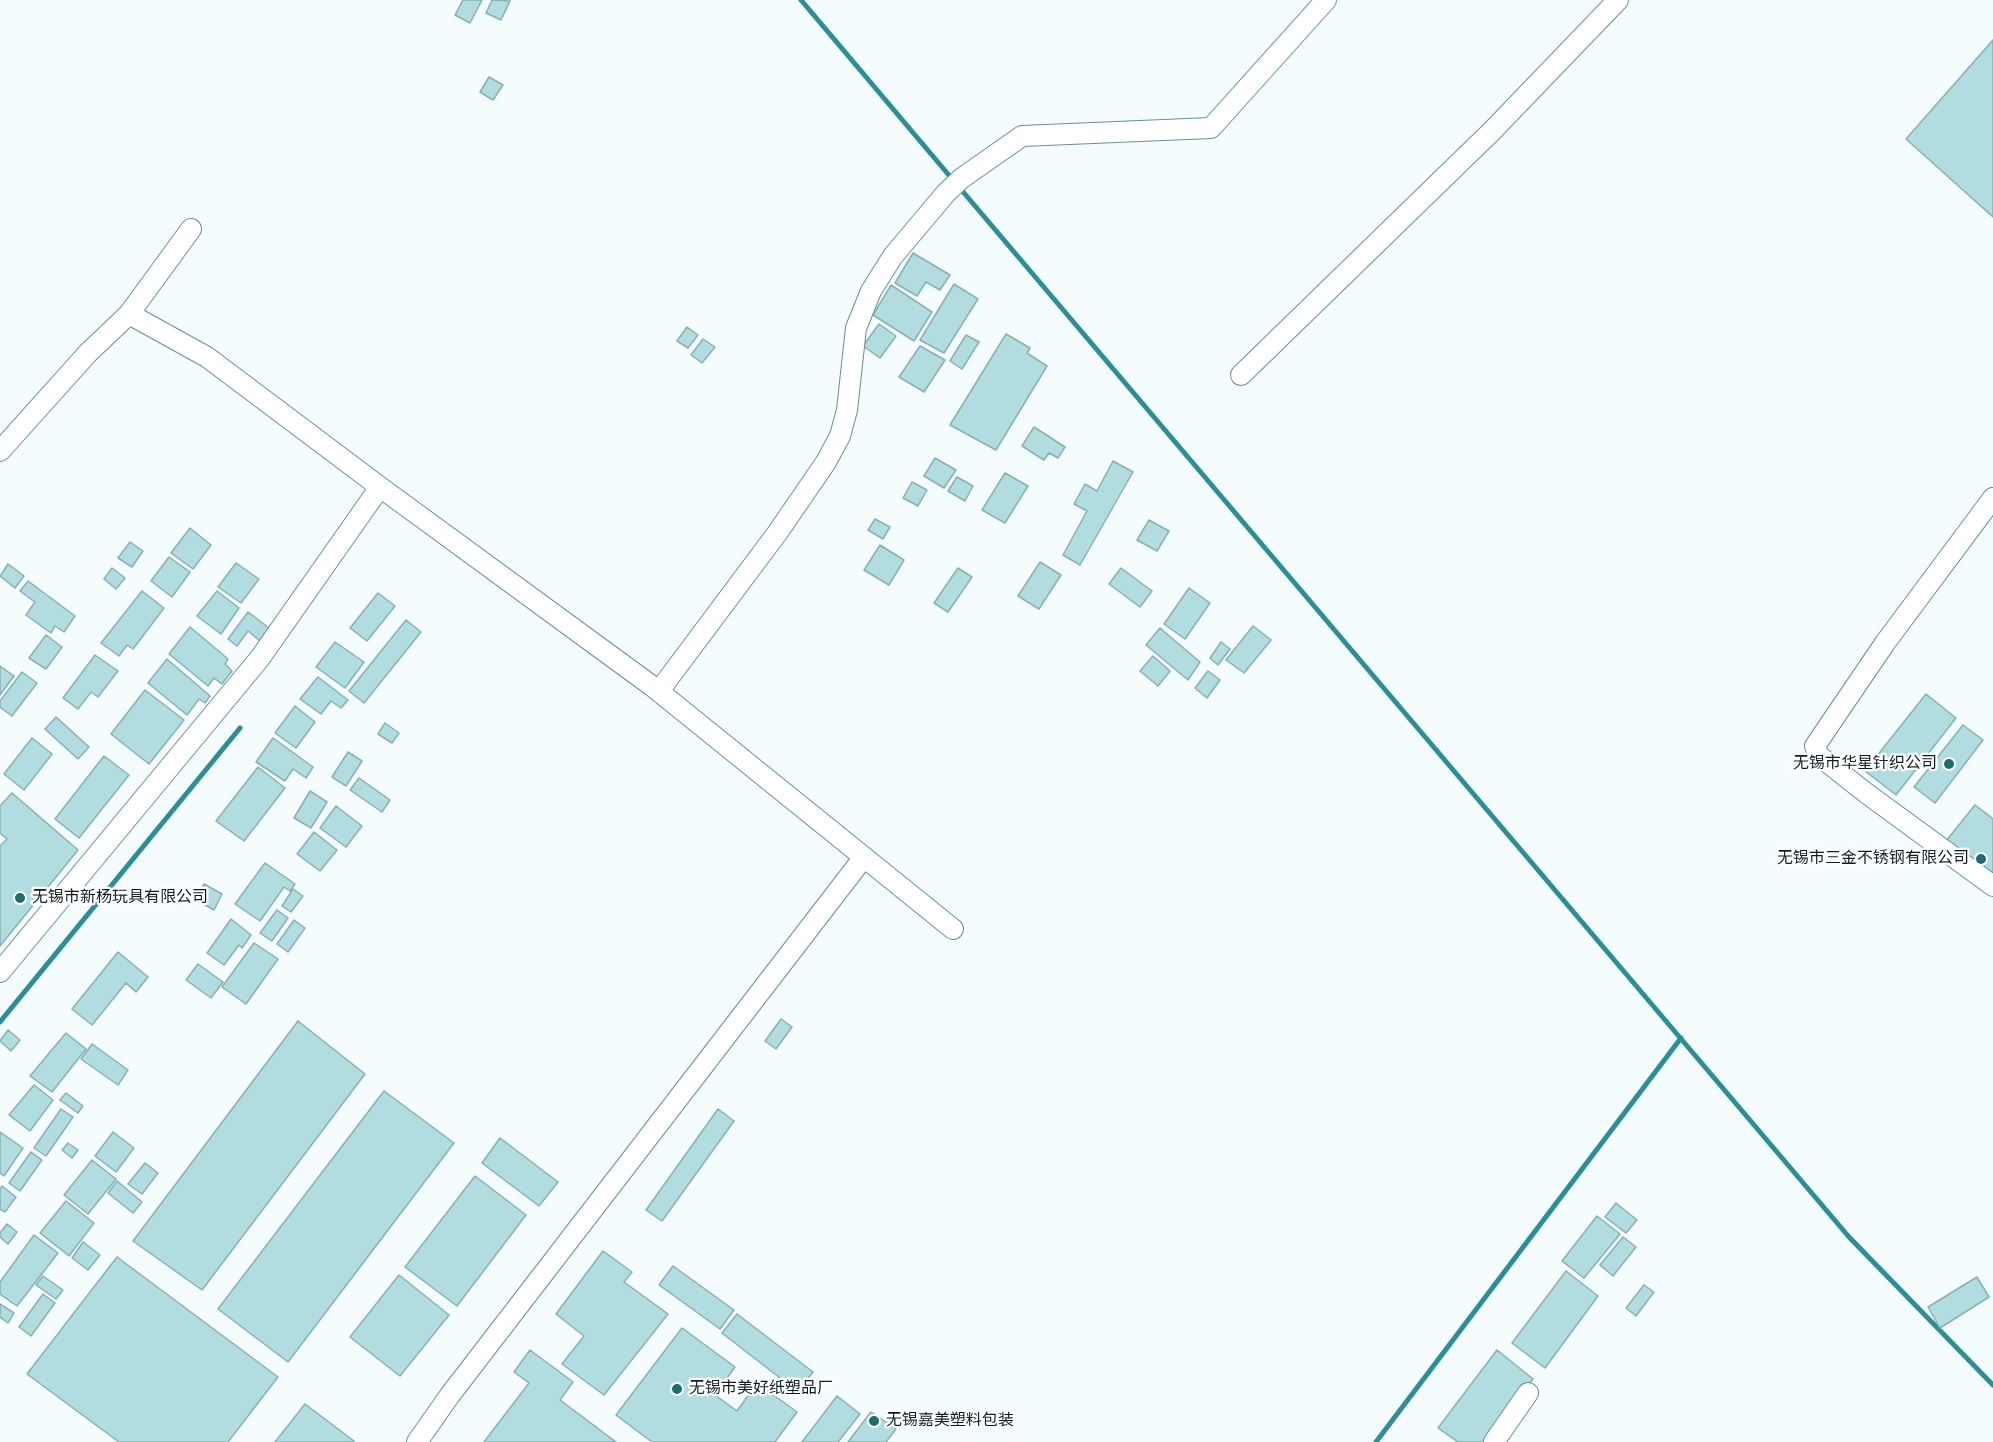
<!DOCTYPE html>
<html>
<head>
<meta charset="utf-8">
<style>
	body { margin:0 }
	canvas { display:block; background:#f4fcfd }
</style>
</head>
<body>
<canvas width="1993" height="1442"></canvas>
<script>
const ctx = document.querySelector('canvas').getContext('2d');
ctx.lineJoin = 'round';
function toPath(rows) {
  const path = new Path2D();
  for (const r of rows) {
    path.moveTo(r[0], r[1]);
    for (let i = 2; i < r.length; i += 2) path.lineTo(r[i], r[i + 1]);
  }
  return path;
}
function strokePath(path, color, width, dash) {
  ctx.strokeStyle = color;
  ctx.lineWidth = width;
  ctx.lineCap = dash ? 'butt' : 'round';
  ctx.setLineDash(dash || []);
  ctx.stroke(path);
}
function fillPath(path, color) {
  ctx.fillStyle = color;
  ctx.fill(path, 'evenodd');
}
function drawText(font, color, halo, rows, align = 'center') {
  ctx.font = font + ' Helvetica,"Noto Sans SC",sans-serif';
  ctx.lineWidth = 4.5;
  ctx.setLineDash([]);
  ctx.textBaseline = 'middle';
  ctx.strokeStyle = halo;
  ctx.fillStyle = color;
  for (const [text, x, y, turn = 0] of rows) {
    ctx.save();
    ctx.translate(x, y);
    ctx.rotate((+turn || 0) * Math.PI / 180);
    ctx.textAlign = isNaN(turn) ? turn : align;
    if (halo) ctx.strokeText(text, 0, 0);
    ctx.fillText(text, 0, 0);
    ctx.restore();
  }
}
strokePath(toPath([
	[801,0,953,180],
	[959,187,1849,1237,1993,1385],
	[0,1022,240,728],
	[1376,1442,1681,1038]
]), '#2c8f98', 5);
const building = toPath([
	[463,0,482,0,470,23,455,15,463,0],
	[492,0,510,1,501,20,486,13,492,0],
	[1993,40,1993,217,1906,139,1993,40],
	[489,77,503,85,493,100,480,92,489,77],
	[913,253,950,275,940,290,926,282,917,296,895,283,913,253],
	[954,284,978,299,944,353,920,340,954,284],
	[891,285,932,312,914,341,873,315,891,285],
	[879,324,896,336,880,358,863,346,879,324],
	[687,327,698,335,688,348,677,341,687,327],
	[1006,334,1030,348,1027,353,1047,366,996,450,950,425,1006,334],
	[966,335,979,342,962,369,950,361,966,335],
	[703,339,715,347,702,363,691,355,703,339],
	[920,346,945,360,924,392,899,377,920,346],
	[1034,427,1065,447,1058,458,1049,453,1044,460,1022,446,1034,427],
	[935,458,956,470,944,488,924,476,935,458],
	[1113,461,1133,472,1080,565,1063,555,1087,511,1074,504,1085,484,1097,491,1113,461],
	[1005,473,1028,486,1005,523,982,510,1005,473],
	[957,477,973,486,965,501,948,491,957,477],
	[912,482,927,490,918,506,903,498,912,482],
	[875,519,890,527,883,539,868,530,875,519],
	[1149,520,1169,531,1157,551,1137,540,1149,520],
	[190,528,211,545,193,569,171,553,190,528],
	[130,542,143,551,132,567,118,558,130,542],
	[880,545,904,560,889,585,864,570,880,545],
	[169,557,190,572,172,597,151,581,169,557],
	[1040,562,1061,575,1039,609,1018,596,1040,562],
	[236,563,259,579,241,603,218,587,236,563],
	[8,564,24,576,15,588,0,576,8,564],
	[112,568,125,578,116,589,104,579,112,568],
	[958,568,972,577,948,612,934,603,958,568],
	[1121,568,1152,591,1140,607,1109,584,1121,568],
	[28,581,75,616,64,632,55,626,51,633,26,615,35,602,20,591,28,581],
	[1189,588,1210,603,1185,639,1164,624,1189,588],
	[142,591,164,608,133,649,127,645,119,656,101,643,142,591],
	[217,591,239,608,221,634,197,616,217,591],
	[378,593,395,606,367,641,350,628,378,593],
	[248,612,269,628,260,641,248,631,237,646,228,639,248,612],
	[406,620,421,632,364,703,349,691,406,620],
	[1253,626,1271,640,1244,673,1226,660,1253,626],
	[190,627,228,659,225,664,232,671,222,684,214,678,208,686,169,654,190,627],
	[1160,628,1200,662,1188,680,1146,645,1160,628],
	[46,635,62,647,46,669,29,658,46,635],
	[335,642,364,662,345,688,316,667,335,642],
	[1221,642,1230,649,1218,665,1210,658,1221,642],
	[95,655,118,671,98,697,91,692,78,709,63,698,95,655],
	[1153,656,1170,671,1158,686,1140,671,1153,656],
	[167,659,210,696,205,703,199,699,187,715,148,683,167,659],
	[0,666,14,676,0,695,0,666],
	[1208,671,1220,680,1207,698,1195,688,1208,671],
	[22,672,37,683,12,716,0,707,0,701,22,672],
	[318,677,348,700,341,708,331,701,321,714,300,699,318,677],
	[145,690,184,720,149,764,111,734,145,690],
	[1926,694,1956,718,1896,795,1865,771,1926,694],
	[295,706,315,722,296,748,275,733,295,706],
	[56,717,89,747,78,759,45,729,56,717],
	[385,723,399,733,392,743,378,734,385,723],
	[1963,725,1983,740,1935,803,1914,787,1963,725],
	[32,738,52,754,24,790,4,774,32,738],
	[273,738,313,767,306,778,293,769,285,781,256,762,273,738],
	[348,752,362,761,346,786,332,777,348,752],
	[104,756,129,775,79,838,55,819,104,756],
	[258,767,285,788,244,841,216,821,258,767],
	[359,778,390,800,382,812,350,790,359,778],
	[310,791,327,802,311,828,294,818,310,791],
	[12,793,78,850,0,946,0,846,7,839,0,833,0,806,12,793],
	[1975,805,1993,819,1993,877,1946,841,1975,805],
	[336,806,362,826,346,847,320,828,336,806],
	[314,832,337,850,320,871,297,854,314,832],
	[265,863,295,884,290,891,284,887,260,921,235,904,265,863],
	[204,884,222,894,214,910,196,900,204,884],
	[293,889,303,896,291,912,282,906,293,889],
	[277,910,288,918,272,941,260,933,277,910],
	[231,919,251,935,242,948,239,945,224,965,207,953,231,919],
	[294,920,305,928,288,952,277,944,294,920],
	[254,943,278,959,246,1004,222,987,254,943],
	[118,952,148,977,136,992,126,983,92,1025,72,1009,118,952],
	[198,964,223,982,211,998,186,980,198,964],
	[781,1019,792,1027,776,1049,765,1041,781,1019],
	[298,1021,365,1074,202,1290,133,1241,298,1021],
	[8,1030,20,1040,11,1051,0,1041,8,1030],
	[66,1033,86,1049,52,1092,30,1076,66,1033],
	[92,1044,128,1070,118,1085,81,1059,92,1044],
	[34,1085,53,1100,30,1131,9,1115,34,1085],
	[384,1091,454,1143,288,1362,218,1309,384,1091],
	[66,1093,83,1106,78,1113,60,1100,66,1093],
	[61,1109,73,1117,46,1156,34,1148,61,1109],
	[718,1109,734,1121,662,1221,646,1210,718,1109],
	[0,1132,23,1148,4,1176,0,1173,0,1132],
	[113,1132,134,1148,116,1172,95,1156,113,1132],
	[500,1138,558,1182,539,1206,482,1163,500,1138],
	[68,1143,78,1150,72,1158,62,1150,68,1143],
	[31,1152,42,1160,20,1191,9,1183,31,1152],
	[92,1160,116,1179,88,1214,64,1195,92,1160],
	[145,1163,158,1173,142,1194,128,1184,145,1163],
	[475,1176,526,1215,457,1306,405,1267,475,1176],
	[117,1181,142,1202,133,1213,108,1193,117,1181],
	[2,1186,16,1197,5,1212,0,1209,0,1189,2,1186],
	[66,1201,94,1223,69,1256,40,1233,66,1201],
	[1616,1203,1637,1220,1626,1233,1605,1217,1616,1203],
	[1597,1216,1620,1234,1584,1278,1562,1261,1597,1216],
	[7,1224,17,1232,8,1244,0,1237,0,1233,7,1224],
	[34,1235,58,1253,17,1306,0,1294,0,1282,34,1235],
	[1623,1237,1636,1247,1613,1276,1600,1265,1623,1237],
	[83,1242,100,1255,88,1270,72,1258,83,1242],
	[603,1251,632,1272,624,1282,668,1314,604,1395,562,1364,584,1336,556,1314,603,1251],
	[117,1257,278,1377,228,1442,119,1442,27,1374,117,1257],
	[673,1266,734,1310,720,1329,659,1285,673,1266],
	[1566,1271,1598,1296,1545,1368,1512,1343,1566,1271],
	[399,1275,449,1315,400,1376,350,1337,399,1275],
	[43,1276,63,1290,56,1299,36,1285,43,1276],
	[1977,1277,1989,1297,1940,1328,1928,1307,1977,1277],
	[1644,1285,1654,1292,1636,1316,1626,1308,1644,1285],
	[43,1294,55,1303,31,1336,19,1327,43,1294],
	[0,1304,14,1313,8,1323,0,1317,0,1304],
	[737,1314,813,1372,798,1392,722,1333,737,1314],
	[682,1328,735,1367,715,1395,737,1411,757,1383,797,1412,775,1442,652,1442,616,1415,682,1328],
	[530,1350,573,1382,560,1400,616,1442,484,1442,529,1383,514,1372,530,1350],
	[1497,1350,1533,1379,1486,1442,1458,1442,1438,1428,1497,1350],
	[837,1396,860,1414,838,1442,802,1442,837,1396],
	[305,1404,354,1441,353,1442,275,1442,305,1404],
	[871,1412,896,1429,886,1442,848,1442,871,1412]
]);
fillPath(building, '#b1dce0');
strokePath(building, '#87b1b5', 1.5);
const minor = toPath([
	[129,314,207,357,380,487,652,686,953,929],
	[1241,375,1492,131,1618,0],
	[0,451,88,353,129,314,191,229],
	[1993,498,1885,643,1815,746,1818,755,1866,793,1993,886],
	[659,691,778,532,826,462,840,436,847,410,856,328,871,291,893,256,946,193,962,178,1022,136,1211,128,1326,0],
	[0,972,260,658,380,487],
	[417,1442,450,1395,864,857],
	[1494,1442,1528,1393]
]);
strokePath(minor, '#689195', 22);
strokePath(minor, '#fff', 20);
for (const [x, y, r, color] of [
	[1949,764,6,"#1f6b72"],
	[1981,859,6,"#1f6b72"],
	[20,898,6,"#1f6b72"],
	[677,1389,6,"#1f6b72"],
	[874,1421,6,"#1f6b72"]
]) {
  const dot = new Path2D();
  dot.arc(x, y, r, 0, 2 * Math.PI);
  ctx.fillStyle = color;
  ctx.fill(dot);
  strokePath(dot, '#fff', 2);
}
drawText('16px', '#0e1e20', '#fff', [
	["无锡市华星针织公司",1937,764,"right"],
	["无锡市三金不锈钢有限公司",1969,859,"right"],
	["无锡市新杨玩具有限公司",32,898],
	["无锡市美好纸塑品厂",689,1389],
	["无锡嘉美塑料包装",886,1421]
], 'left');
</script>
</body>
</html>
